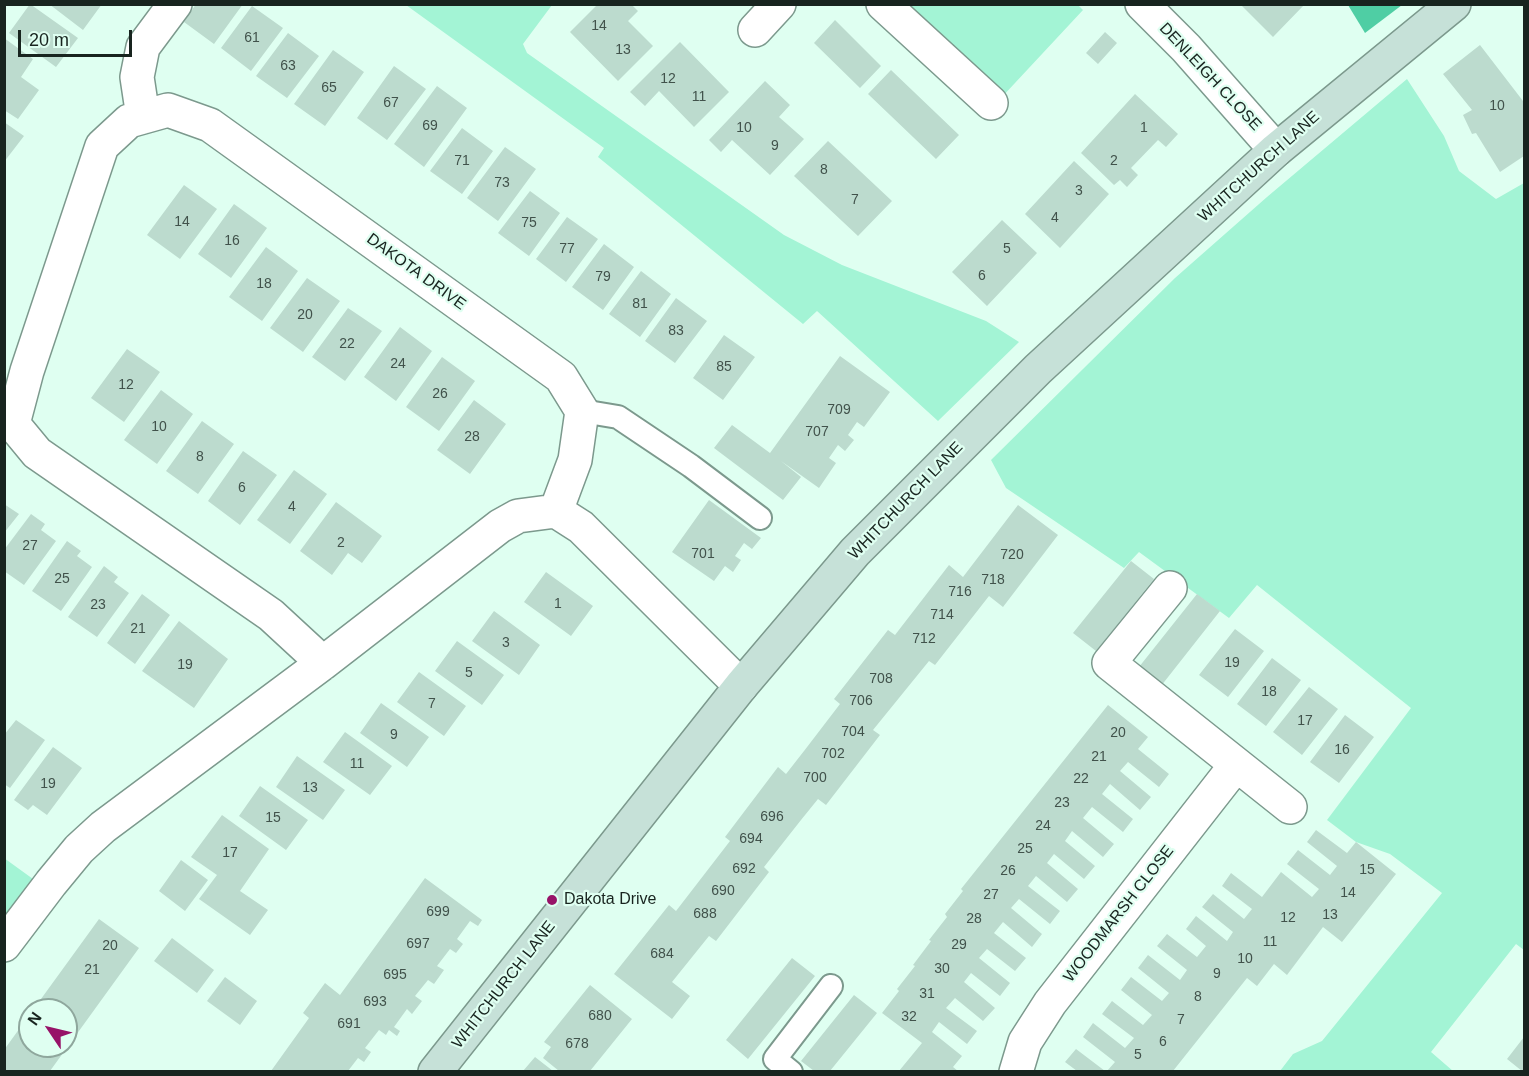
<!DOCTYPE html>
<html>
<head>
<meta charset="utf-8">
<style>
	body { margin:0 }
	#map { position:relative; width:1529px; height:1076px; overflow:hidden; background:#dffff1; font-family:Helvetica,sans-serif }
	canvas { display:block }
	.frame { position:absolute; inset:0; border:6px solid #18241f; pointer-events:none }
	.north { position:absolute; left:18px; top:998px; width:60px; height:60px; box-sizing:border-box; background:#dffff1; border:2px solid #8fa79d; border-radius:50%; rotate:305deg; font-size:16px; font-weight:700; line-height:24px; text-align:center; color:#18241f }
	.north::after { content:''; display:block; margin:auto; width:21px; height:27px; background:#971268; clip-path:polygon(50% 0,100% 100%,50% 72%,0 100%) }
	.scale { position:absolute; left:18px; top:30px; width:114px; height:27px; box-sizing:border-box; border:3px solid #18241f; border-top:0; padding-left:8px; font-size:18px; line-height:21px; white-space:nowrap; color:#18241f; -webkit-text-stroke:4px #dffff1; paint-order:stroke }
</style>
</head>
<body>
<div id="map">
<canvas width="1529" height="1076"></canvas>
<div class="frame"></div>
<div class="north">N</div>
<div class="scale">20 m</div>
</div>
<script>
const ctx = document.querySelector('canvas').getContext('2d');
ctx.lineJoin = 'round';
function fillPath(path, color) {
  ctx.fillStyle = color;
  ctx.fill(path, 'evenodd');
}
function toPath(rows) {
  const path = new Path2D();
  for (const r of rows) {
    path.moveTo(r[0], r[1]);
    for (let i = 2; i < r.length; i += 2) path.lineTo(r[i], r[i + 1]);
  }
  return path;
}
function strokePath(path, color, width, dash) {
  ctx.strokeStyle = color;
  ctx.lineWidth = width;
  ctx.lineCap = dash ? 'butt' : 'round';
  ctx.setLineDash(dash || []);
  ctx.stroke(path);
}
function drawText(font, color, halo, rows, align = 'center') {
  ctx.font = font + ' Helvetica,sans-serif';
  ctx.lineWidth = 4.5;
  ctx.setLineDash([]);
  ctx.textBaseline = 'middle';
  ctx.strokeStyle = halo;
  ctx.fillStyle = color;
  for (const [text, x, y, turn = 0] of rows) {
    ctx.save();
    ctx.translate(x, y);
    ctx.rotate((+turn || 0) * Math.PI / 180);
    ctx.textAlign = isNaN(turn) ? turn : align;
    if (halo) ctx.strokeText(text, 0, 0);
    ctx.fillText(text, 0, 0);
    ctx.restore();
  }
}
fillPath(toPath([
	[1077,4,1083,10,1001,98,900,5],
	[406,5,552,5,523,44,527,53,784,235,842,265,986,321,1019,342,938,421,817,311,803,324,598,157,604,148],
	[1407,79,1444,136,1459,171,1496,199,1524,183,1524,950,1516,944,1431,1052,1453,1071,1280,1071,1293,1054,1322,1041,1442,893,1390,854,1356,842,1327,820,1411,708,1257,585,1229,618,1139,552,1124,568,1006,488,991,460,1175,278,1267,197],
	[4,858,33,879,5,916,4,916]
]), '#a3f4d5');
fillPath(toPath([
	[1348,5,1402,5,1365,33]
]), '#4fcea4');
fillPath(toPath([
	[30,4,78,38,56,67,9,33],
	[49,4,102,4,83,30],
	[196,4,243,4,214,44,184,22],
	[598,4,631,4,638,11,628,21,653,46,618,81,570,32],
	[1240,4,1305,4,1273,37],
	[252,6,283,28,251,71,221,48],
	[835,20,881,66,860,88,814,43],
	[1105,32,1117,43,1098,64,1086,53],
	[288,33,319,56,287,98,256,76],
	[4,38,33,59,21,77,39,90,18,119,4,110],
	[680,42,729,92,694,127,659,91,645,106,630,92],
	[1480,45,1523,101,1524,100,1524,156,1500,172,1476,133,1472,134,1463,115,1472,110,1443,74],
	[333,50,364,72,325,126,294,104],
	[394,66,426,89,387,140,357,118],
	[891,70,959,135,936,159,868,94],
	[765,81,790,105,779,117,804,139,770,175,732,140,721,152,709,140],
	[437,86,467,108,424,167,394,144],
	[1135,94,1178,134,1166,147,1158,140,1131,168,1138,175,1127,187,1120,180,1114,185,1081,153],
	[4,122,24,136,4,162],
	[462,128,493,151,462,194,430,171],
	[828,141,892,201,858,236,794,176],
	[505,147,536,169,498,221,467,198],
	[1074,161,1109,194,1060,248,1025,214],
	[184,185,217,209,180,259,147,235],
	[530,191,560,213,529,256,498,233],
	[234,204,267,228,231,278,198,254],
	[567,217,598,239,566,282,536,259],
	[1002,220,1037,253,987,306,952,272],
	[604,244,634,267,603,310,572,287],
	[266,247,298,271,262,321,229,297],
	[641,271,671,294,640,337,609,314],
	[307,278,340,301,303,352,270,328],
	[676,298,707,321,675,363,645,341],
	[348,308,382,331,345,381,312,357],
	[400,327,432,351,396,401,364,377],
	[724,335,755,357,723,400,693,378],
	[127,349,160,372,124,422,91,398],
	[840,356,890,392,864,427,857,422,848,435,854,440,845,451,838,445,829,458,836,463,819,488,781,461,801,477,783,500,714,448,732,425,770,453],
	[442,357,475,381,439,431,406,407],
	[161,390,193,414,157,464,124,440],
	[474,400,506,424,470,474,437,450],
	[202,421,234,444,198,494,166,471],
	[243,451,277,475,240,525,208,501],
	[294,470,327,494,290,544,257,520],
	[709,500,761,538,752,549,744,543,735,556,741,560,733,572,725,566,714,581,672,552],
	[336,502,382,536,362,563,348,553,332,575,300,551],
	[4,504,19,514,4,533],
	[1018,505,1058,535,1003,607,989,596,935,665,929,661,873,730,880,735,826,805,818,799,801,820,764,867,769,872,716,941,709,936,672,982,690,996,672,1019,614,974,669,905,676,911,730,841,725,837,778,767,786,774,804,751,840,704,834,699,888,630,895,635,949,565,963,577],
	[31,514,45,524,41,530,56,541,24,585,4,571,4,550],
	[67,541,81,551,77,556,92,567,61,611,32,591],
	[1131,561,1154,579,1096,651,1073,633],
	[104,566,118,577,114,582,129,593,97,637,68,617],
	[546,572,593,606,571,636,524,602],
	[142,594,170,615,135,664,107,643],
	[1197,594,1220,611,1161,686,1139,667],
	[494,611,540,645,519,675,472,641],
	[179,621,228,659,194,708,142,671],
	[1235,629,1264,651,1228,697,1199,675],
	[457,641,504,675,482,705,435,671],
	[1272,658,1301,680,1266,726,1237,704],
	[419,672,466,706,444,736,397,702],
	[1309,687,1338,709,1302,755,1273,732],
	[381,703,429,737,407,767,360,733],
	[1108,705,1148,737,1138,749,1169,774,1159,787,1128,762,1120,771,1151,797,1140,810,1110,784,1102,794,1133,819,1123,832,1092,807,1083,818,1114,844,1103,857,1072,831,1065,841,1095,866,1084,879,1054,854,1047,863,1078,889,1067,902,1036,876,1028,886,1060,911,1050,924,1019,899,1011,908,1042,934,1032,947,1003,922,994,933,1026,958,1015,971,987,949,979,958,1010,983,1000,996,971,973,964,982,995,1008,983,1021,955,998,946,1008,977,1031,967,1044,939,1022,932,1032,962,1056,953,1067,958,1071,899,1071,922,1043,882,1013,899,991,897,989,915,966,913,965,931,941,929,940,947,917,945,914,963,891,961,889],
	[1345,715,1374,737,1339,783,1310,762],
	[16,720,45,740,10,788,4,784,4,735],
	[345,732,392,766,370,795,323,762],
	[53,747,82,768,47,815,33,805,28,810,14,800],
	[297,756,345,790,323,820,276,787],
	[260,786,308,820,286,850,239,816],
	[222,815,269,849,240,891,268,910,250,935,199,899,217,875,191,857],
	[1316,830,1347,853,1356,842,1396,874,1342,942,1323,927,1287,975,1274,964,1257,986,1247,978,1173,1071,1107,1071,1115,1062,1083,1037,1093,1023,1125,1048,1134,1038,1102,1014,1112,1001,1143,1025,1152,1015,1121,990,1131,977,1162,1001,1169,993,1138,968,1148,955,1180,980,1187,970,1157,946,1167,934,1197,957,1206,946,1186,929,1196,916,1227,941,1233,932,1202,907,1213,894,1244,919,1252,909,1222,886,1231,873,1262,897,1281,872,1312,897,1319,889,1287,864,1298,850,1330,875,1337,866,1307,842],
	[181,860,208,880,185,911,159,891],
	[425,878,482,920,478,926,470,921,457,939,463,944,456,953,450,949,437,966,444,970,434,984,428,980,415,996,422,1001,412,1014,407,1009,394,1027,400,1031,397,1036,389,1030,386,1035,379,1030,365,1048,371,1052,364,1062,358,1058,348,1071,271,1071,309,1018,303,1013,325,983,340,995],
	[99,919,139,948,50,1071,4,1071,4,1050,30,1014,30,1046,66,1046,66,1010,33,1010],
	[172,938,214,970,197,993,154,961],
	[792,958,815,976,748,1059,726,1040],
	[225,977,257,1001,240,1025,207,1001],
	[590,985,632,1019,590,1071,559,1071,543,1058,551,1047,544,1042],
	[854,995,877,1013,830,1071,814,1071,801,1061],
	[1524,1037,1524,1071,1522,1071,1507,1059],
	[1076,1049,1105,1071,1077,1071,1065,1062],
	[535,1057,553,1071,523,1071]
]), '#bcdbce');
const lane = toPath([
	[582,411,618,417,691,466,760,518],
	[791,1072,775,1059,831,986]
]);
const street = toPath([
	[883,4,991,103],
	[1142,4,1186,48,1276,150],
	[755,30,779,4],
	[143,117,137,77,143,47,175,4],
	[1170,588,1109,663,1290,807],
	[323,663,271,615,37,453,13,424,27,371,102,146,129,121,168,110,210,125,561,377,582,411,575,460,556,511],
	[4,945,51,883,79,849,103,827,323,663,500,526,518,516,556,511,581,527,741,686],
	[1016,1072,1025,1042,1050,1003,1236,765]
]);
const secondary = toPath([
	[435,1072,741,686,855,552,1038,369,1276,150,1454,4]
]);
strokePath(lane, '#7c998d', 26);
strokePath(street, '#7c998d', 36);
strokePath(secondary, '#7c998d', 36);
strokePath(lane, '#fff', 22);
strokePath(street, '#fff', 33);
strokePath(secondary, '#c6e1d8', 33);
for (const [x, y, r, color] of [
	[552,900,6,"#971268"]
]) {
  const dot = new Path2D();
  dot.arc(x, y, r, 0, 2 * Math.PI);
  ctx.fillStyle = color;
  ctx.fill(dot);
  strokePath(dot, '#dffff1', 2);
}
drawText('14px', '#41524b', null, [
	["14",599,26],
	["61",252,38],
	["13",623,50],
	["63",288,66],
	["12",668,79],
	["65",329,88],
	["11",699,97],
	["67",391,103],
	["10",1497,106],
	["69",430,126],
	["10",744,128],
	["1",1144,128],
	["9",775,146],
	["71",462,161],
	["2",1114,161],
	["8",824,170],
	["73",502,183],
	["3",1079,191],
	["7",855,200],
	["4",1055,218],
	["14",182,222],
	["75",529,223],
	["16",232,241],
	["77",567,249],
	["5",1007,249],
	["6",982,276],
	["79",603,277],
	["18",264,284],
	["81",640,304],
	["20",305,315],
	["83",676,331],
	["22",347,344],
	["24",398,364],
	["85",724,367],
	["12",126,385],
	["26",440,394],
	["709",839,410],
	["10",159,427],
	["707",817,432],
	["28",472,437],
	["8",200,457],
	["6",242,488],
	["4",292,507],
	["2",341,543],
	["27",30,546],
	["701",703,554],
	["720",1012,555],
	["25",62,579],
	["718",993,580],
	["716",960,592],
	["1",558,604],
	["23",98,605],
	["714",942,615],
	["21",138,629],
	["712",924,639],
	["3",506,643],
	["19",1232,663],
	["19",185,665],
	["5",469,673],
	["708",881,679],
	["18",1269,692],
	["706",861,701],
	["7",432,704],
	["17",1305,721],
	["704",853,732],
	["20",1118,733],
	["9",394,735],
	["16",1342,750],
	["702",833,754],
	["21",1099,757],
	["11",357,764],
	["700",815,778],
	["22",1081,779],
	["19",48,784],
	["13",310,788],
	["23",1062,803],
	["696",772,817],
	["15",273,818],
	["24",1043,826],
	["694",751,839],
	["25",1025,849],
	["17",230,853],
	["692",744,869],
	["15",1367,870],
	["26",1008,871],
	["690",723,891],
	["14",1348,893],
	["27",991,895],
	["699",438,912],
	["688",705,914],
	["13",1330,915],
	["12",1288,918],
	["28",974,919],
	["11",1270,942],
	["697",418,944],
	["29",959,945],
	["20",110,946],
	["684",662,954],
	["10",1245,959],
	["30",942,969],
	["21",92,970],
	["9",1217,974],
	["695",395,975],
	["31",927,994],
	["8",1198,997],
	["693",375,1002],
	["680",600,1016],
	["32",909,1017],
	["7",1181,1020],
	["691",349,1024],
	["6",1163,1042],
	["678",577,1044],
	["5",1138,1055]
]);
drawText('16px', '#18241f', '#dffff1', [
	["DENLEIGH CLOSE",1210,77,47],
	["WHITCHURCH LANE",1259,167,-42],
	["DAKOTA DRIVE",416,272,36],
	["WHITCHURCH LANE",906,501,-46],
	["WOODMARSH CLOSE",1119,914,-52],
	["WHITCHURCH LANE",504,985,-52]
]);
drawText('16px', '#18241f', '#dffff1', [
	["Dakota Drive",564,900]
], 'left');
</script>
</body>
</html>
